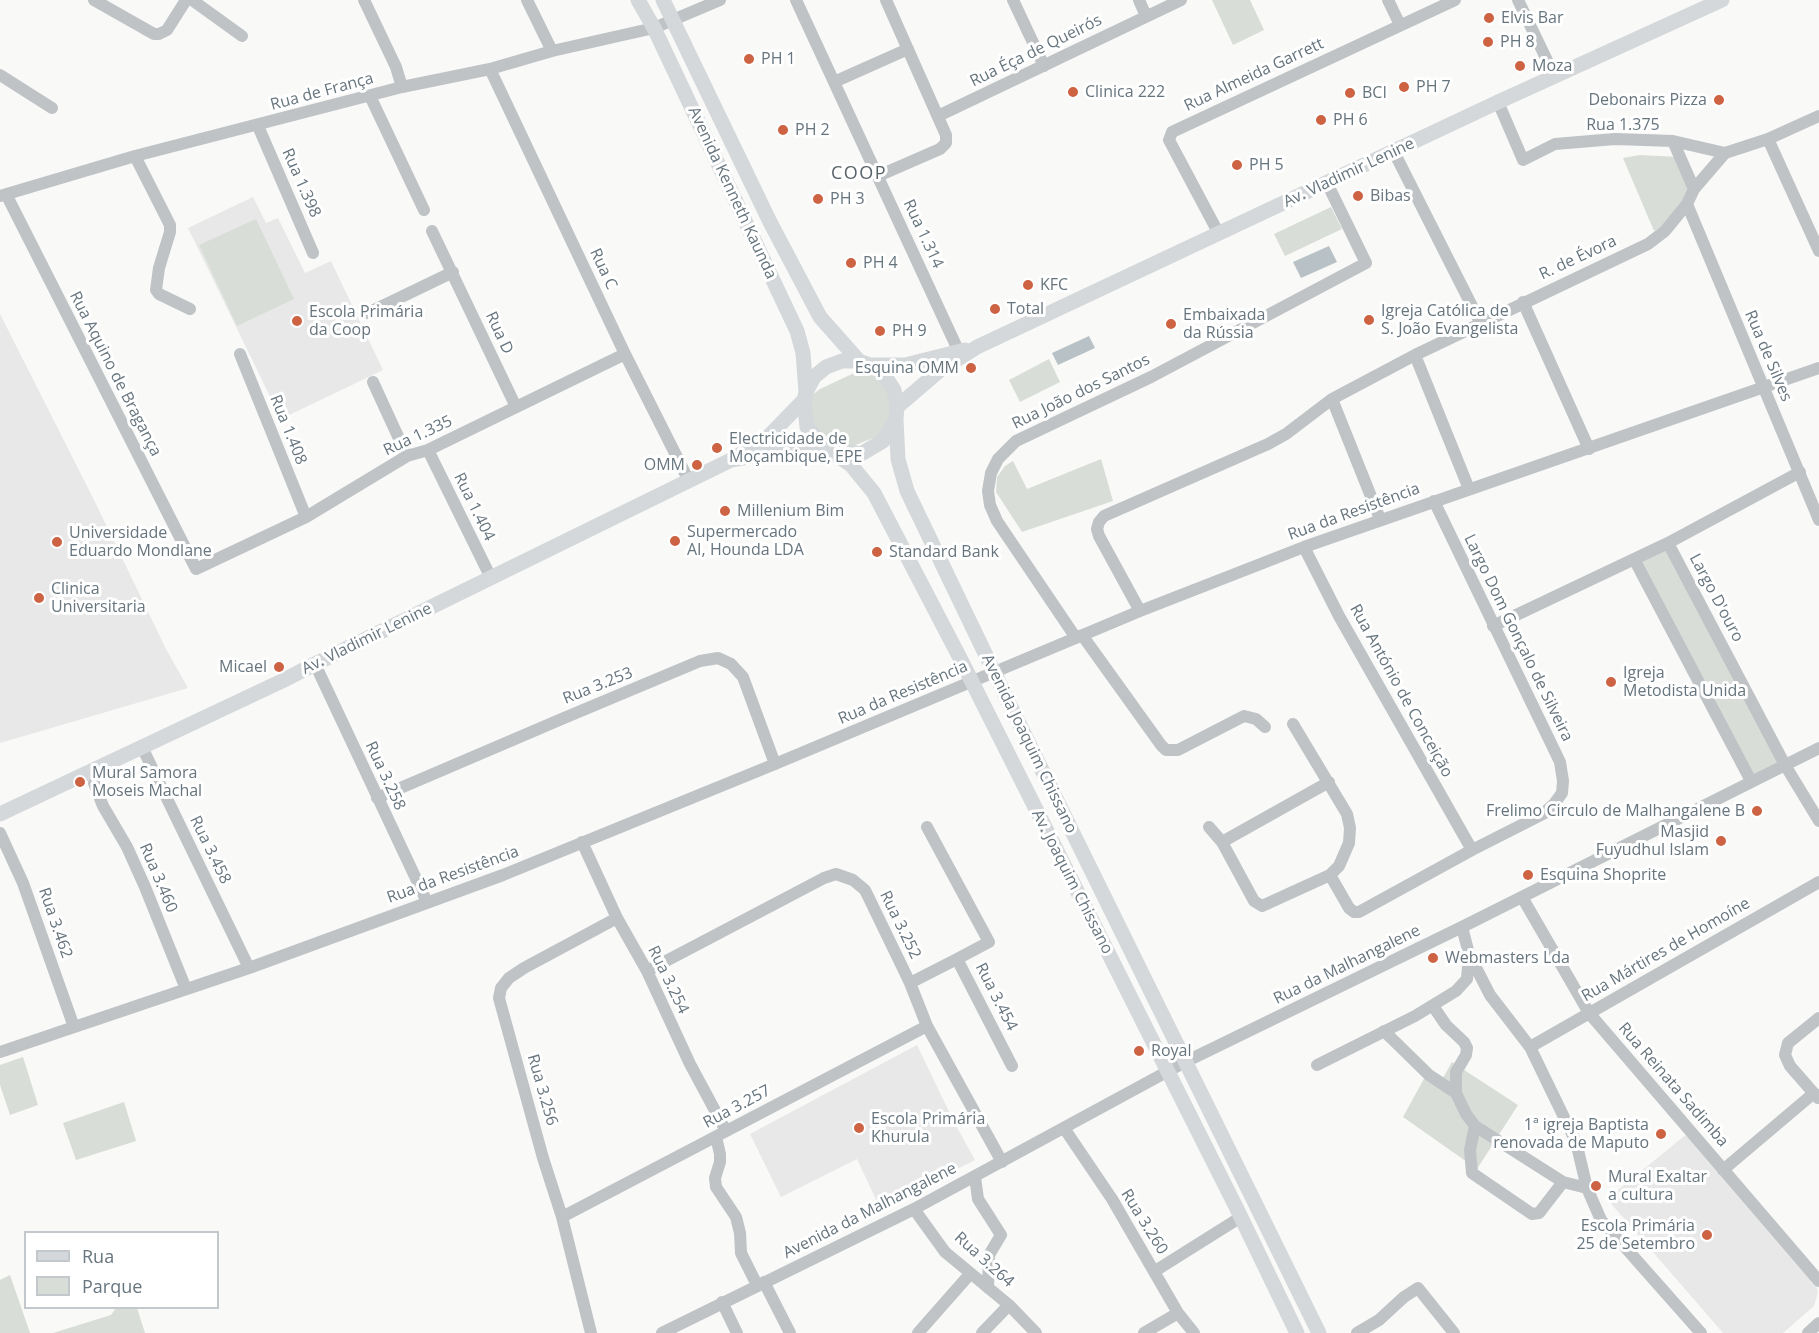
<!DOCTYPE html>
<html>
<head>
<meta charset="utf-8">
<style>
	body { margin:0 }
	#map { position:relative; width:1819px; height:1333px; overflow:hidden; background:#f9f9f7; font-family:"Open Sans",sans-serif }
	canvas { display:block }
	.legend { position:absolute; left:24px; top:1231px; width:195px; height:78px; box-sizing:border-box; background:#fff; border:2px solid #c2c8cb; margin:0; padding:8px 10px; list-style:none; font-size:18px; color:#67757e }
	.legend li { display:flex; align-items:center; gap:12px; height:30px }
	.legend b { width:30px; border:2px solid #c2c8cb }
</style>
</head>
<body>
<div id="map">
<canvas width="1819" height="1333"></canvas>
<ul class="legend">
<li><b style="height:8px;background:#d5d8db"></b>Rua</li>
<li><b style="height:16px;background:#d9ddd7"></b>Parque</li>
</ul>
</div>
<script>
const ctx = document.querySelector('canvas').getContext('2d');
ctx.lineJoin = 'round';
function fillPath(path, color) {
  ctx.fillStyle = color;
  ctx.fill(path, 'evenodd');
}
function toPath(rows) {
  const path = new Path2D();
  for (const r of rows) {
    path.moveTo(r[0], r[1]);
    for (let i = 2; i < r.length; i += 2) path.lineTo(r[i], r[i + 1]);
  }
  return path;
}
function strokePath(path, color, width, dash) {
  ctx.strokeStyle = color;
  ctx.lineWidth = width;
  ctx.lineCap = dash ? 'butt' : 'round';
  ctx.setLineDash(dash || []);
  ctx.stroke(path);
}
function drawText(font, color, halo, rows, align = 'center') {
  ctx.font = font + ' "Open Sans",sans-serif';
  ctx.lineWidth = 6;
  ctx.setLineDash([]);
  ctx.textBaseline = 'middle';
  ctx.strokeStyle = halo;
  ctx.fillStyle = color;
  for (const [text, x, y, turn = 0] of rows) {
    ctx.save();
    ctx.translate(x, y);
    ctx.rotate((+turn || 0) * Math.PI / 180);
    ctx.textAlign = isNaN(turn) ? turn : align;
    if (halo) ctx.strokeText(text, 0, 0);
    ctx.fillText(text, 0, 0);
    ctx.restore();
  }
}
fillPath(toPath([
	[253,197,266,223,278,218,305,273,331,261,383,370,281,419,188,228],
	[0,314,95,502,166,649,188,688,0,743],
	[917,1045,954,1122,975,1160,880,1208,857,1159,781,1197,750,1134],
	[1688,1133,1815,1283,1818,1292,1814,1306,1783,1333,1723,1333,1607,1199]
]), '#e7e8e7');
fillPath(toPath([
	[1212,0,1250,0,1264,30,1233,45],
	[1640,155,1678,157,1690,188,1681,205,1663,226,1654,231,1623,158],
	[1331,207,1342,229,1285,256,1274,234],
	[256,219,294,299,237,326,199,245],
	[1049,359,1060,382,1020,402,1009,380],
	[864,370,901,395,883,434,848,448,837,450,807,429,812,395,820,389,852,374],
	[1101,459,1113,501,1022,532,996,492,997,477,1005,466,1013,461,1027,489],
	[1668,543,1785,765,1751,781,1634,559],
	[23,1057,38,1105,10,1115,0,1085,0,1065],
	[1452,1062,1518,1105,1477,1169,1403,1117,1426,1075,1440,1083],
	[124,1102,136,1141,76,1160,63,1123],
	[10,1275,30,1333,0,1333,0,1280],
	[116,1308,137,1308,145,1333,53,1333,111,1315]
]), '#d9ddd7');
fillPath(toPath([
	[1329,246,1337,262,1301,278,1293,262],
	[1089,336,1095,348,1058,365,1052,353]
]), '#b8c2c6');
strokePath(toPath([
	[94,0,154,34,159,34,167,30,186,0],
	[192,0,242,36],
	[364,0,396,67,402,87],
	[527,0,552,51],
	[796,0,959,352],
	[1013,0,1044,66],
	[1139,0,1146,16],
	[1388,0,1400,25],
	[1518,0,1555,77],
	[490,69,625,354,689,481],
	[0,75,52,108],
	[834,82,908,49],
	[370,96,424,210],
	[1498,102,1523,160,1555,144,1615,139,1673,141,1725,153],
	[938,116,1181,0],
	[258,126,313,253],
	[1768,139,1819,251],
	[1673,141,1694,189],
	[1394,152,1480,322],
	[1725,153,1768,139,1819,116],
	[135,156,170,225,170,232,159,268,156,290,159,294,190,309],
	[878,176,940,149,946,143,946,135,886,0],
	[6,194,196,569,306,517,407,456,428,450,625,354],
	[0,196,135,156,402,87,490,69,552,51,654,28,720,0],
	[1687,204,1819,520],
	[432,231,516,407],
	[1219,234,1169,140,1172,132,1455,0],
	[1523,302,1589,449],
	[368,313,453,272],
	[240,354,306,517],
	[1415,355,1469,489],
	[373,382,407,456],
	[1332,399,1380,519],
	[428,450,491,578],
	[1668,543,1785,765,1819,821],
	[1304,547,1339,616,1472,850],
	[1634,559,1751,781],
	[1140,611,1099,536,1097,529,1099,522,1104,516,1268,444,1286,434,1332,399,1415,355,1648,244,1665,231,1687,204,1694,189,1725,153],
	[1493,626,1668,543,1800,472],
	[1082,635,1161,745,1166,750,1178,750,1244,716,1256,719,1265,727],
	[1076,638,997,521,990,505,988,491,991,473,998,459,1016,441,1151,377,1366,263,1327,183],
	[315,664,427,902],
	[142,747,249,968],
	[94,783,103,806,127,847,145,887,186,989],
	[377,798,564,718,700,661,718,658,731,664,743,677,775,764],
	[927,827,989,942,957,959],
	[1209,827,1222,842,1254,901,1262,906,1330,875,1339,866,1349,843,1350,828,1347,814,1293,724],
	[0,833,23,883,74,1027],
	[582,842,617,918,647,971,690,1064,726,1131],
	[1222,842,1329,782],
	[1330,875,1349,908,1354,912,1359,912,1472,850,1543,814,1554,804,1562,793,1563,781,1560,762,1434,501],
	[1522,897,1589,1013,1819,1281],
	[1469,954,1490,995,1530,1047,1576,1142,1587,1188,1601,1220,1701,1333],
	[647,971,824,878,836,874,853,880,865,890,910,983,927,1026,1002,1162],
	[910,983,957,959,1012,1066],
	[1433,1006,1446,1025,1464,1042,1467,1048,1466,1055,1456,1072,1456,1093,1466,1114,1475,1126,1563,1182,1587,1188],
	[1384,1031,1429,1075,1456,1093],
	[1530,1047,1819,882],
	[0,1052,249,968,503,875,775,764,1140,611,1304,547,1819,368],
	[1317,1065,1415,1016,1456,991,1467,979,1469,954,1462,927],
	[1818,1098,1790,1066,1785,1055,1788,1043,1819,1018],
	[1475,1126,1470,1150,1472,1173,1532,1214,1539,1213,1563,1182],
	[1064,1128,1112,1199,1178,1313,1194,1333],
	[716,1137,720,1154,720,1162,715,1178,716,1187,736,1217,740,1233,741,1253,757,1285],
	[1723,1170,1814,1093],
	[975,1177,978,1199,1001,1235,989,1255,988,1288],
	[914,1209,945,1252,1009,1305,1036,1333],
	[562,1217,927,1026],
	[1155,1271,1241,1217],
	[764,1282,790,1333],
	[722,1302,737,1333],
	[591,1333,562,1217,543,1158,499,998,501,988,509,978,524,968,617,918],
	[662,1333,914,1209,1185,1062,1462,927,1819,748],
	[918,1333,970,1274],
	[982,1333,1009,1305],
	[1144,1333,1178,1313],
	[1357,1333,1379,1320,1404,1297,1418,1288,1454,1333],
	[1808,1333,1819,1323]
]), '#bfc3c6', 12);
strokePath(toPath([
	[638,0,654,28,797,331,803,353,806,392],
	[663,0,770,222,820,317,859,361],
	[870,365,905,365,965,350],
	[897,407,939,371,977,347,1498,102,1722,0],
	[896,419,898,459,907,491,1007,699,1319,1333],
	[731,460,775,452,826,448,861,454,883,441,896,419,897,407,894,390,884,375,870,365,859,361,842,361,826,367,814,377,806,392,804,400,807,427,826,448,851,465,874,493,961,660,1236,1207,1297,1333],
	[0,814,282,681,315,664,731,460,766,439,804,400]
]), '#d5d8db', 15);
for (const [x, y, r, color] of [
	[1489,18,6,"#cd6343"],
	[1488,42,6,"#cd6343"],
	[749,59,6,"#cd6343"],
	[1520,66,6,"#cd6343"],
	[1404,87,6,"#cd6343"],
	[1073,92,6,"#cd6343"],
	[1350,93,6,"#cd6343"],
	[1719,100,6,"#cd6343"],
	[1321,120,6,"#cd6343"],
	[783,130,6,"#cd6343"],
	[1237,165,6,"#cd6343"],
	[1358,196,6,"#cd6343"],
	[818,199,6,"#cd6343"],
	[851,263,6,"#cd6343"],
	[1028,285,6,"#cd6343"],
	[995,309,6,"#cd6343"],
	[1369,320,6,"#cd6343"],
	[297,321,6,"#cd6343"],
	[1171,324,6,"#cd6343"],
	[880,331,6,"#cd6343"],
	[971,368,6,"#cd6343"],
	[717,448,6,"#cd6343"],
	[697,465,6,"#cd6343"],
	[725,511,6,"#cd6343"],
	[675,541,6,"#cd6343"],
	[57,542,6,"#cd6343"],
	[877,552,6,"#cd6343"],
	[39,598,6,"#cd6343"],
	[279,667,6,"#cd6343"],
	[1611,682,6,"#cd6343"],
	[80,782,6,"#cd6343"],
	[1757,811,6,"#cd6343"],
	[1721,841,6,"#cd6343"],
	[1528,875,6,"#cd6343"],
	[1433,958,6,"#cd6343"],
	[1139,1051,6,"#cd6343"],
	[859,1128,6,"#cd6343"],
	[1661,1134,6,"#cd6343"],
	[1596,1186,6,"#cd6343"],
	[1707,1235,6,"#cd6343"]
]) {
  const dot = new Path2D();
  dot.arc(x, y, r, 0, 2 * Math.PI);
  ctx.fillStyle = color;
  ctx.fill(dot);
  strokePath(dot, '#fff', 2);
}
drawText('16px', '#67757e', '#fff', [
	["Elvis Bar",1501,18],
	["PH 8",1500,42],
	["PH 1",761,59],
	["Moza",1532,66],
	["PH 7",1416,87],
	["Clinica 222",1085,92],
	["BCI",1362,93],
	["Debonairs Pizza",1707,100,"right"],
	["PH 6",1333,120],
	["PH 2",795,130],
	["PH 5",1249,165],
	["Bibas",1370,196],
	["PH 3",830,199],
	["PH 4",863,263],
	["KFC",1040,285],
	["Total",1007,309],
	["Igreja Católica de",1381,311],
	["S. João Evangelista",1381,329],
	["Escola Primária",309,312],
	["da Coop",309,330],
	["Embaixada",1183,315],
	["da Rússia",1183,333],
	["PH 9",892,331],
	["Esquina OMM",959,368,"right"],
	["Electricidade de",729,439],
	["Moçambique, EPE",729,457],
	["OMM",685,465,"right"],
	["Millenium Bim",737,511],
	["Supermercado",687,532],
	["AI, Hounda LDA",687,550],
	["Universidade",69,533],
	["Eduardo Mondlane",69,551],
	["Standard Bank",889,552],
	["Clinica",51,589],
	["Universitaria",51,607],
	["Micael",267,667,"right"],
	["Igreja",1623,673],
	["Metodista Unida",1623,691],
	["Mural Samora",92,773],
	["Moseis Machal",92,791],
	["Frelimo Circulo de Malhangalene B",1745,811,"right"],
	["Masjid",1709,832,"right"],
	["Fuyudhul Islam",1709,850,"right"],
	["Esquina Shoprite",1540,875],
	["Webmasters Lda",1445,958],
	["Royal",1151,1051],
	["Escola Primária",871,1119],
	["Khurula",871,1137],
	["1ª igreja Baptista",1649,1125,"right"],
	["renovada de Maputo",1649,1143,"right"],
	["Mural Exaltar",1608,1177],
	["a cultura",1608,1195],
	["Escola Primária",1695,1226,"right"],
	["25 de Setembro",1695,1244,"right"]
], 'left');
drawText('16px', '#67757e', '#fff', [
	["Rua Éça de Queirós",1036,51,-26],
	["Rua Almeida Garrett",1254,75,-25],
	["Rua de França",322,92,-15],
	["Rua 1.375",1623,125],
	["Av. Vladimir Lenine",1349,173,-25],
	["Rua 1.398",301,183,66],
	["Avenida Kenneth Kaunda",732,193,65],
	["Rua 1.314",923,234,65],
	["R. de Évora",1578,258,-25],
	["Rua C",603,269,65],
	["Rua D",499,333,65],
	["Rua de Silves",1768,356,67],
	["Rua Aquino de Bragança",115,374,63],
	["Rua João dos Santos",1081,392,-26],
	["Rua 1.408",288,430,68],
	["Rua 1.335",418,436,-25],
	["Rua 1.404",474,507,64],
	["Rua da Resistência",1354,512,-20],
	["Largo D'ouro",1716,598,62],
	["Largo Dom Gonçalo de Silveira",1518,638,64],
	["Av. Vladimir Lenine",367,639,-26],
	["Rua 3.253",598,686,-22],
	["Rua António de Conceição",1401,691,61],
	["Rua da Resistência",903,693,-23],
	["Avenida Joaquim Chissano",1029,744,64],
	["Rua 3.258",385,776,65],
	["Rua 3.458",210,850,64],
	["Rua da Resistência",453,875,-20],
	["Rua 3.460",158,878,67],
	["Av. Joaquim Chissano",1072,882,63],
	["Rua 3.462",55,923,71],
	["Rua 3.252",900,925,64],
	["Rua Mártires de Homoíne",1666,950,-30],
	["Rua da Malhangalene",1347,965,-26],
	["Rua 3.254",668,980,64],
	["Rua 3.454",996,997,63],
	["Rua Reinata Sadimba",1673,1085,49],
	["Rua 3.256",542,1090,74],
	["Rua 3.257",737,1107,-28],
	["Avenida da Malhangalene",870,1211,-27],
	["Rua 3.260",1144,1222,58],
	["Rua 3.264",984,1260,42]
]);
ctx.letterSpacing = '1.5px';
drawText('18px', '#59636a', '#fff', [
	["COOP",859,174]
]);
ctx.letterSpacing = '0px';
</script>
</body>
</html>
